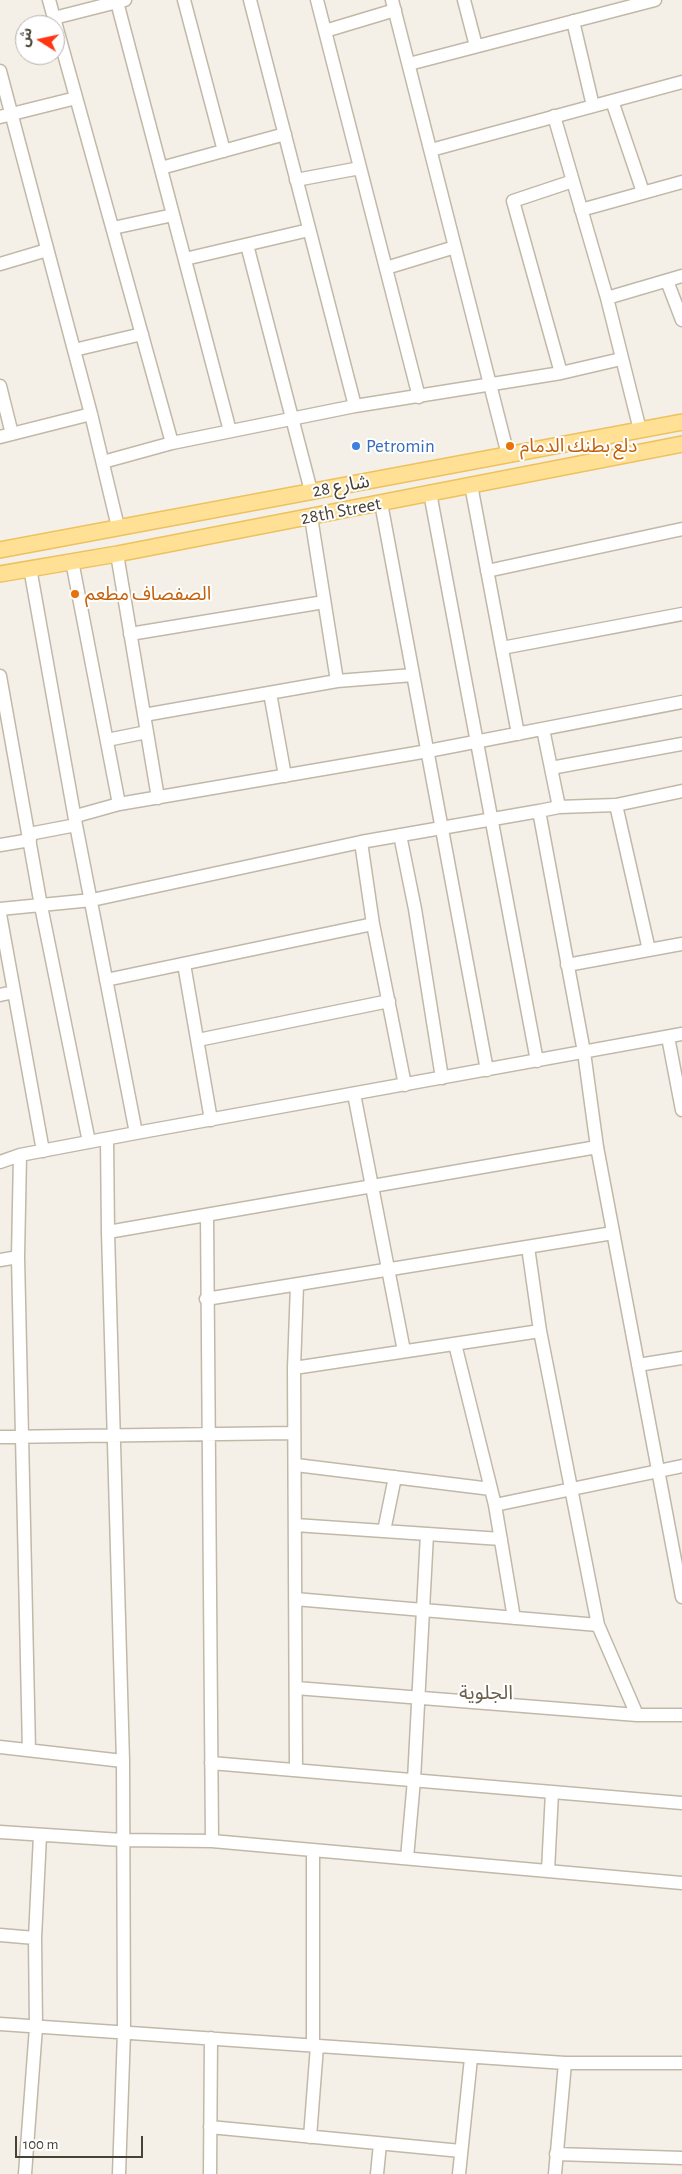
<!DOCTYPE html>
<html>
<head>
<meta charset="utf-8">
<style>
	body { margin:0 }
	#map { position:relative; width:682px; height:2174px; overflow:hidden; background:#f5f0e7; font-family:"Alegreya Sans","Noto Sans Arabic",sans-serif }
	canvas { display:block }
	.north { position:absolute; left:15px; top:15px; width:50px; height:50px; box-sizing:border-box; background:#fff; border:1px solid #b6b3ae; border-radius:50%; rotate:280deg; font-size:14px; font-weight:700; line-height:20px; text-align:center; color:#484135 }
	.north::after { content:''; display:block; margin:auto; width:18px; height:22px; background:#ff3513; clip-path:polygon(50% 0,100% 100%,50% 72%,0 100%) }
	.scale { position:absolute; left:15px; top:2136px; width:128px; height:22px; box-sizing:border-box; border:2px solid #484135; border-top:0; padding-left:6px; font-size:15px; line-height:18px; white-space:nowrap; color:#484135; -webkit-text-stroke:4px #fff; paint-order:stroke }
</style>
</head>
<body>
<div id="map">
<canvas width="682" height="2174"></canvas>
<div class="north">ش</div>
<div class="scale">100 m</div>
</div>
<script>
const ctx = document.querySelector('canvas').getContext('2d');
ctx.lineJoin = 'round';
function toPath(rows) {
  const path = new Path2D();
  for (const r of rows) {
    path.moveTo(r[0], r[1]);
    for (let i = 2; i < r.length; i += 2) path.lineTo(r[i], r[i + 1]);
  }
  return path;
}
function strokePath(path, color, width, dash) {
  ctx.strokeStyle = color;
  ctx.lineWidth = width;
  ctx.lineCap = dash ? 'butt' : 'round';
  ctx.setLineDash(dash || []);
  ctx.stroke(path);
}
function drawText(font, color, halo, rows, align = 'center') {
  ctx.font = font + ' "Alegreya Sans","Noto Sans Arabic",sans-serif';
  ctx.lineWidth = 4;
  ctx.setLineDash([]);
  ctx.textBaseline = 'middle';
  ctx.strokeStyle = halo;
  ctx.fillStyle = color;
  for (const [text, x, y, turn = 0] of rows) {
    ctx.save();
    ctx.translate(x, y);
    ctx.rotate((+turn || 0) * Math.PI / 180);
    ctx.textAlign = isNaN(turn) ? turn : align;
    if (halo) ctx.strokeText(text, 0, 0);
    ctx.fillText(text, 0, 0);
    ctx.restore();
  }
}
const minor = toPath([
	[49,0,172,443],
	[184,0,224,151],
	[250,0,355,406],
	[317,0,419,397],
	[392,0,508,455],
	[464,0,476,46],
	[117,2,230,431],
	[54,18,125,0],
	[573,21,593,106],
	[325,31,395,10],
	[409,64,655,0],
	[0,71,91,414,118,527],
	[612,101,643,192],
	[554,116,607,298,640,430],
	[0,117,76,98],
	[431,150,682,82],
	[161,168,285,134],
	[296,180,360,168],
	[581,210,682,182],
	[113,228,173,215],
	[247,245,311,491],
	[185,259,309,230],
	[0,264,47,250],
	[386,268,455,247],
	[667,281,682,320],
	[607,298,682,276],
	[74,350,142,334],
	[561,373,513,201,573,181],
	[0,386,12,434],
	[0,437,91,414],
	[103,462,172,443,355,406,561,373,621,359],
	[471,485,518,734],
	[430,493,537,1061],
	[381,503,487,1070],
	[117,554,158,798],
	[72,561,119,804],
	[30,568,76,825,136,1133],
	[487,571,682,529],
	[130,634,324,602],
	[502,648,682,614],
	[0,676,41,906,89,1142],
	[337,681,413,675],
	[270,693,285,776],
	[144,715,337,681,311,517],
	[543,729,559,807],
	[107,740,147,732],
	[551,768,682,744],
	[616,805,649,950],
	[539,811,559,807,616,805,682,791],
	[76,816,119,804,428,751,682,702],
	[29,834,76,825],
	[400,835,415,909,442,1078],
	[361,842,373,924],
	[0,845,30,840],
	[0,909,92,900,361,842,539,811,584,1052,597,1147,682,1597],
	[0,914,43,1151],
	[184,964,211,1120],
	[567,965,682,944],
	[106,980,373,924,405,1085],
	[0,995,14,992],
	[668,1037,682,1110],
	[198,1040,389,1001],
	[354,1094,404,1351],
	[107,1139,108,1232,123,1761,124,2032,119,2174],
	[20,1155,18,1257,29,1750],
	[0,1162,20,1155,136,1133,682,1034],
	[207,1215,212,1841],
	[108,1232,597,1147],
	[528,1247,540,1331,598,1625,637,1715],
	[0,1260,18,1257],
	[206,1299,613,1233],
	[455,1344,495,1505,514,1618],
	[638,1365,682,1358],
	[294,1368,540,1331],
	[0,1437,294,1433],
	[296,1465,491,1489],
	[495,1505,682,1466],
	[295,1525,501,1539],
	[384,1531,395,1477],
	[295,1599,598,1625],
	[296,1688,637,1715,682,1715],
	[0,1747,123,1761],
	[211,1763,682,1803],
	[296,1770,294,1368,297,1285],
	[0,1832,122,1840,212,1841,682,1883],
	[313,1850,313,2046],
	[407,1858,414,1780,427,1534],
	[548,1871,552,1792],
	[0,1935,35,1938],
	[0,2024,565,2063,682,2063],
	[210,2127,461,2151],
	[310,2137,317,2046],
	[556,2154,682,2158],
	[25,2174,36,2027,35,1938,40,1835],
	[210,2174,211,2038],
	[377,2174,380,2144],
	[459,2174,471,2058],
	[555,2174,565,2063]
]);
const major = toPath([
	[0,550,682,422],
	[0,574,117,554,682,444]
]);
strokePath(minor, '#c1b8a8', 15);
strokePath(major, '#edc15d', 18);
strokePath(minor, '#fff', 12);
strokePath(major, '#ffe095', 15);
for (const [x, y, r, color] of [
	[356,446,5,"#3f7fe0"],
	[510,446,5,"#e8710a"],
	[75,594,5,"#e8710a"]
]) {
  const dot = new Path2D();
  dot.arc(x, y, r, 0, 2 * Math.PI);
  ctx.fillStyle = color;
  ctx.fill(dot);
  strokePath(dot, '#fff', 2);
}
drawText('19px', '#366cbe', '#fff', [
	["Petromin",366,446]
], 'left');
drawText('19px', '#c56008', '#fff', [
	["دلع بطنك الدمام",520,446],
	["الصفصاف مطعم",85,594]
], 'left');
drawText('19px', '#484135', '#fff', [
	["شارع 28",341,486,-10],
	["28th Street",341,511,-11]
]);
drawText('20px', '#6c5f4b', '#fff', [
	["الجلوية",486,1693]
]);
</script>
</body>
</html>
